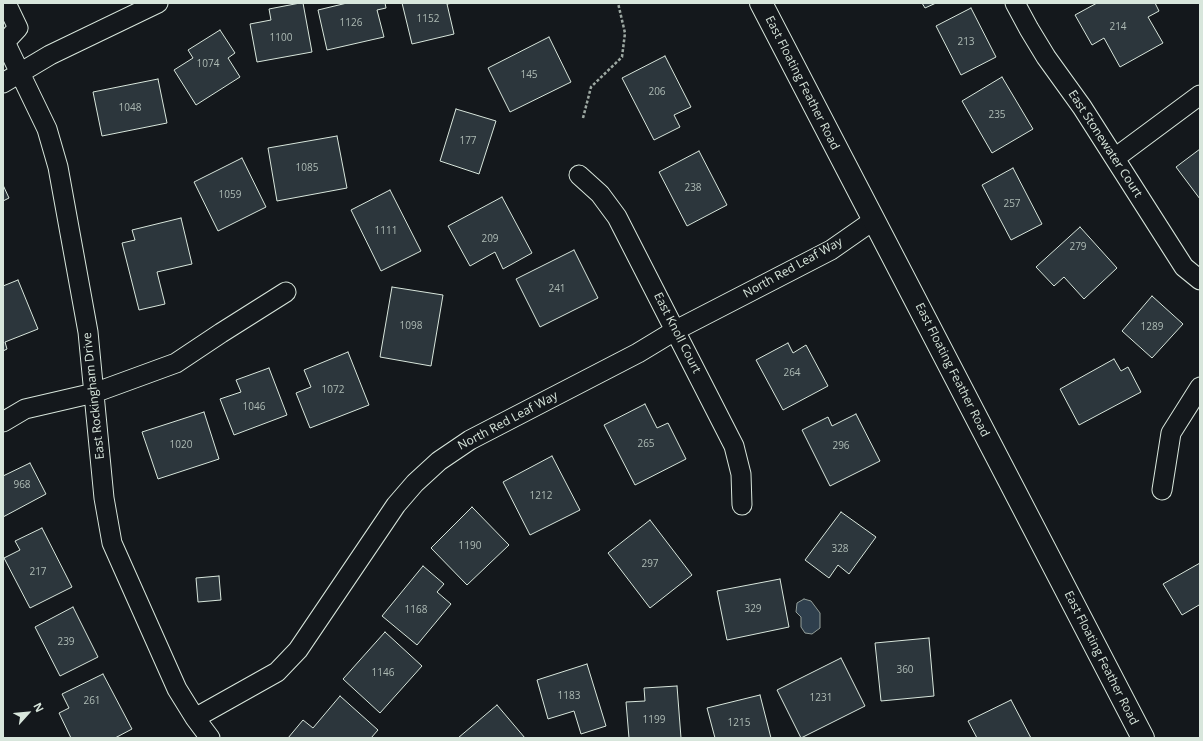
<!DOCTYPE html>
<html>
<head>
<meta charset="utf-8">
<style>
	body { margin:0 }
	#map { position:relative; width:1203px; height:741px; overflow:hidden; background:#14181c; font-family:"Open Sans",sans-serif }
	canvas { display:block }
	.frame { position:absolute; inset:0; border:4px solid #d8e6dc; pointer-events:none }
	.north { position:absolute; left:8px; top:693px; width:40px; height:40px; -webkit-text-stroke:3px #14181c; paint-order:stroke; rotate:63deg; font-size:11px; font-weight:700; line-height:16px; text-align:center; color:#d8e6dc }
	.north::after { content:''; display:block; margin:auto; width:14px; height:18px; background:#d8e6dc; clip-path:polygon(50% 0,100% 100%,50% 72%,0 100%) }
</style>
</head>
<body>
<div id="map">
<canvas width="1203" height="741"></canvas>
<div class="frame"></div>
<div class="north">N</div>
</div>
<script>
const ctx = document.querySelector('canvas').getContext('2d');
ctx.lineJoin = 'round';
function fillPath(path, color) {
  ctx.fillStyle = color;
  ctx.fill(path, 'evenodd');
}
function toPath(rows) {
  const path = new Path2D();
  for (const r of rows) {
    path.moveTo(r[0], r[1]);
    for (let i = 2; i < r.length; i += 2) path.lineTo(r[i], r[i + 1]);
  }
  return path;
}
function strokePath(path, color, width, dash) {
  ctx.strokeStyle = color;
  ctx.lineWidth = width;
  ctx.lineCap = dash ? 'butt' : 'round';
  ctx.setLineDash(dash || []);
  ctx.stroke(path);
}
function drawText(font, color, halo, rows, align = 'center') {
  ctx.font = font + ' "Open Sans",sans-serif';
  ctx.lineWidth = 3;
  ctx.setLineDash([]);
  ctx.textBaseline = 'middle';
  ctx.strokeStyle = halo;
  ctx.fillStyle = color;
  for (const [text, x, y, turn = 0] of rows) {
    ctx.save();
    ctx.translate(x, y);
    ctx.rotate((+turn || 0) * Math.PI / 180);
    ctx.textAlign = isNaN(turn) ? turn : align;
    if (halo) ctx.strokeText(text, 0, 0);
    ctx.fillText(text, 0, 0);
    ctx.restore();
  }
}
const water = toPath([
	[804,599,811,601,820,613,820,628,812,634,805,633,801,627,801,617,796,612,797,603,804,599]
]);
fillPath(water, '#2f3f4d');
strokePath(water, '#939e99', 1);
const building = toPath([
	[300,3,303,3,312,52,257,62,250,24,271,20,269,9,300,3],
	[347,3,385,3,386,8,377,10,384,37,327,50,318,10,347,3],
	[402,3,453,3,447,4,454,34,412,44,402,3],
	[922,3,936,3,925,8,922,3],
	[1097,3,1155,3,1159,11,1148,17,1163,43,1120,67,1104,38,1092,45,1075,15,1097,3],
	[971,8,996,57,961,75,936,26,971,8],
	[220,30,235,53,228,58,240,77,196,105,174,70,193,58,188,50,220,30],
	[549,37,571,82,510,112,488,68,549,37],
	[665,56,691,107,674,115,680,127,654,140,622,78,665,56],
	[1002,77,1033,129,992,153,962,101,1002,77],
	[158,79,167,123,102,136,93,92,158,79],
	[456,109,496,121,479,174,440,161,456,109],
	[337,136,347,188,277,201,268,148,337,136],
	[1200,149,1200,199,1176,167,1200,149],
	[699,151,727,205,687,226,659,172,699,151],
	[242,158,266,207,218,231,194,182,242,158],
	[1013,168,1042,224,1011,240,982,185,1013,168],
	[3,185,9,198,3,201,3,185],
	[390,190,421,251,381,271,351,210,390,190],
	[502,197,532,253,503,269,495,252,470,266,448,226,502,197],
	[181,218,192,264,157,272,165,304,139,310,122,243,135,240,132,230,181,218],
	[1080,227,1117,268,1084,299,1064,277,1054,286,1036,267,1080,227],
	[574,250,598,298,540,327,516,279,574,250],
	[18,280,38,329,5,342,7,349,3,351,3,286,18,280],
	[392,287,443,295,431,366,380,357,392,287],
	[1152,296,1183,324,1152,358,1122,331,1152,296],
	[788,343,793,353,806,345,828,386,783,410,756,360,788,343],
	[348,352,369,405,310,428,296,393,311,387,304,370,348,352],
	[1114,359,1121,371,1128,367,1141,392,1079,425,1060,389,1114,359],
	[269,368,287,415,234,435,220,399,241,392,236,380,269,368],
	[645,404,657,428,668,423,686,459,635,485,604,425,645,404],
	[204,412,219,459,158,479,142,432,204,412],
	[856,414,880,461,830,486,802,430,828,417,832,426,856,414],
	[552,456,580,510,530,535,503,482,552,456],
	[30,463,46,494,3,517,3,476,30,463],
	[472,507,509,545,467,585,431,548,472,507],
	[841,512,876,537,849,574,838,565,829,578,805,560,841,512],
	[650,520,692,575,650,608,608,553,650,520],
	[42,528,72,587,30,608,4,558,20,550,15,541,42,528],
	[1200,563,1200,607,1199,605,1182,615,1163,584,1200,563],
	[423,566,444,584,437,592,451,604,417,645,382,616,423,566],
	[219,576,221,600,198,602,196,578,219,576],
	[780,579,789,627,727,640,717,591,780,579],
	[73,607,98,657,60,676,35,627,73,607],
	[385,632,422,666,380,713,343,679,385,632],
	[929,638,934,696,881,701,875,643,929,638],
	[841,658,865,706,801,738,777,690,841,658],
	[587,664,606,726,581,734,574,711,548,719,537,680,587,664],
	[103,674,132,729,115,738,71,738,59,713,69,708,62,694,103,674],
	[677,686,681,738,629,738,626,702,645,701,644,688,677,686],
	[760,695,771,738,715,738,707,708,760,695],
	[340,696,378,730,371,738,288,738,303,720,313,728,340,696],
	[1011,700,1031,738,977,738,968,721,1011,700],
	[497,705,525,738,458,738,497,705]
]);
fillPath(building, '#2c363c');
strokePath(building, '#d8e6dc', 1);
const street = toPath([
	[1015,3,1029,29,1046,57,1082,107,1184,267,1200,280],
	[5,42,47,129,58,167,88,332,104,498,112,543,177,689,195,718,210,738],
	[3,43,5,42,18,28,6,3],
	[3,83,50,55,158,3],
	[1115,158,1200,95],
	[579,175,600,194,617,217,734,446,741,474,742,505],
	[3,422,25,409,94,393,176,363,221,333,286,292],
	[1162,490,1171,433,1200,387],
	[195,718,277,672,298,650,396,505,415,483,439,461,470,440,638,353,676,330,831,250,874,220]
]);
const secondary = toPath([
	[761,3,1143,738]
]);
strokePath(street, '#d8e6dc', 21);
strokePath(secondary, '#d8e6dc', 24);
strokePath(toPath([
	[583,118,591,87,622,57,625,33,618,3]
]), '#9da8a2', 2.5, [3, 2]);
strokePath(street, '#14181c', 19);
strokePath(secondary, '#14181c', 22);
drawText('10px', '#adbab4', null, [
	["1152",428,19],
	["1126",351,23],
	["214",1118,27],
	["1100",281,38],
	["213",966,42],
	["1074",208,64],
	["145",529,75],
	["206",657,92],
	["1048",130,108],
	["235",997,115],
	["177",468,141],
	["1085",307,168],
	["238",693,188],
	["1059",230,195],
	["257",1012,204],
	["1111",386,231],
	["209",490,239],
	["279",1078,247],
	["241",557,289],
	["1098",411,326],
	["1289",1152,327],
	["264",792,373],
	["1072",333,390],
	["1046",254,407],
	["265",646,444],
	["1020",181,445],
	["296",841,446],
	["968",22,485],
	["1212",541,496],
	["1190",470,546],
	["328",840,549],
	["297",650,564],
	["217",38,572],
	["329",753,609],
	["1168",416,610],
	["239",66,642],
	["360",905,670],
	["1146",383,673],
	["1183",569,696],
	["1231",821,698],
	["261",92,701],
	["1199",654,720],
	["1215",739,723]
]);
drawText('12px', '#d8e6dc', '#14181c', [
	["East Floating Feather Road",802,83,63],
	["East Stonewater Court",1105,144,57],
	["North Red Leaf Way",793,268,-29],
	["East Knoll Court",677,333,63],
	["East Floating Feather Road",952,370,63],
	["East Rockingham Drive",94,396,-96],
	["North Red Leaf Way",508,421,-28],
	["East Floating Feather Road",1101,658,63]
]);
</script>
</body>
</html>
